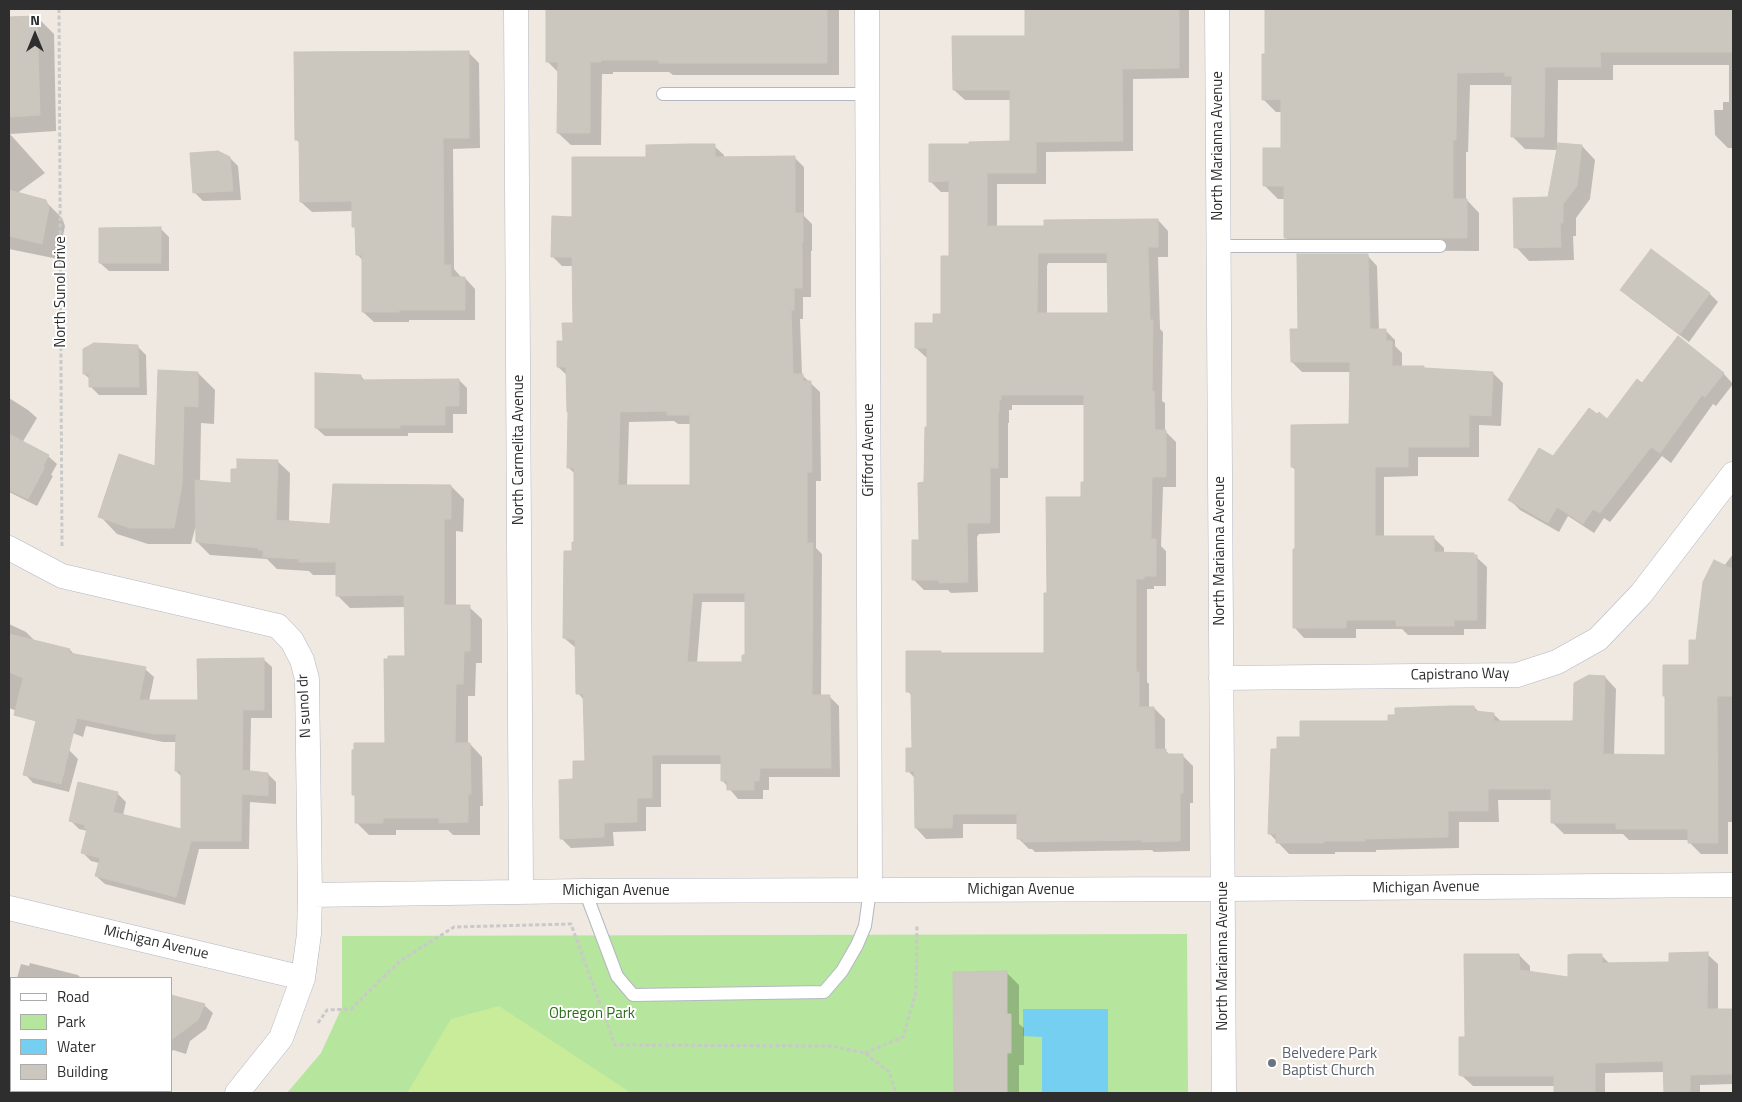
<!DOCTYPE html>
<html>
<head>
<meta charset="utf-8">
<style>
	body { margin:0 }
	#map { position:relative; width:1742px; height:1102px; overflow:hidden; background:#efe9e1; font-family:"Titillium Web",sans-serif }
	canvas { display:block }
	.frame { position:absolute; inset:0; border:10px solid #2e2e2e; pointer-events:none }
	.legend { position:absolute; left:10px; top:977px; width:162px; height:115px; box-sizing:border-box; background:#fff; border:1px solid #ababab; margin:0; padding:6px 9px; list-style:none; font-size:15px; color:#2e2e2e }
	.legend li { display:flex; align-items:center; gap:10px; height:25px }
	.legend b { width:25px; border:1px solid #ababab }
	.north { position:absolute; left:10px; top:10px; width:50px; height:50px; -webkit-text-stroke:4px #fff; paint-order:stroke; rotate:0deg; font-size:14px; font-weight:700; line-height:20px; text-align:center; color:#2e2e2e }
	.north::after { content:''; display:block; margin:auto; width:18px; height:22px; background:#2e2e2e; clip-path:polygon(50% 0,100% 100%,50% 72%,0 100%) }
</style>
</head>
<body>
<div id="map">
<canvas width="1742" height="1102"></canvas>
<div class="frame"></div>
<ul class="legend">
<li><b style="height:6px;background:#fff"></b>Road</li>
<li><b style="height:14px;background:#b6e59e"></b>Park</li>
<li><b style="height:14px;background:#75cff0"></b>Water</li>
<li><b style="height:14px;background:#cbc7bf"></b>Building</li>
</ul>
<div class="north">N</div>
</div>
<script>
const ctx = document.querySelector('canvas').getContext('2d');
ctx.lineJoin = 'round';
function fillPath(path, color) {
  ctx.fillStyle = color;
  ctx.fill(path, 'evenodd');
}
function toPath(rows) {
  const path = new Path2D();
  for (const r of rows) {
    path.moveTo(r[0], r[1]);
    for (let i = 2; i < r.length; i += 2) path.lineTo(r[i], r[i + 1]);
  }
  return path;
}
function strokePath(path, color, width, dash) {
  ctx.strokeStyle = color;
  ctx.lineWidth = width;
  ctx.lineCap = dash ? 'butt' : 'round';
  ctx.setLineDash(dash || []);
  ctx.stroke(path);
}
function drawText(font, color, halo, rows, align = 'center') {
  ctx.font = font + ' "Titillium Web",sans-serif';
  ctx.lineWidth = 4;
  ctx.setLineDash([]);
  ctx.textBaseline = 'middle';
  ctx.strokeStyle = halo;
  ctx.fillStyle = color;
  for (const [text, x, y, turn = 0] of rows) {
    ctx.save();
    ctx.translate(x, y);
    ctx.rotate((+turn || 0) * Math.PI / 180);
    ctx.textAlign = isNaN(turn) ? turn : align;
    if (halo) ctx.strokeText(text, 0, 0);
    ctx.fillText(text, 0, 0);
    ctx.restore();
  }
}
fillPath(toPath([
	[1187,934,1188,1093,287,1093,321,1053,342,1007,342,936]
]), '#b6e59e');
fillPath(toPath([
	[499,1006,566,1050,631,1093,407,1093,451,1019]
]), '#c9ec9a');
fillPath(toPath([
	[1023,1009,1108,1009,1108,1093,1042,1093,1042,1037,1023,1036]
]), '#75cff0');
fillPath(toPath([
	[548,9,839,9,839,75,673,75,669,72,613,72,613,74,602,74,601,145,571,145,558,133,559,73,547,61],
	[1026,9,1189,9,1189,78,1133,79,1133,151,1046,152,1046,184,997,184,997,228,1046,227,1158,220,1168,231,1168,257,1158,257,1160,329,1163,332,1162,401,1165,403,1165,431,1176,442,1176,487,1163,487,1161,546,1166,551,1166,586,1154,586,1154,589,1147,589,1147,682,1149,684,1149,708,1154,708,1165,719,1165,750,1170,755,1182,755,1193,766,1193,803,1190,803,1190,851,1154,852,1152,850,1035,852,1032,849,1029,849,1018,838,1018,824,963,824,963,838,926,839,916,828,915,778,908,771,913,749,912,696,908,691,942,655,1045,655,1048,594,1082,499,1085,483,1085,405,1012,405,1012,410,1009,410,1009,423,1008,423,1008,478,1000,478,1000,533,979,534,977,537,978,592,951,593,948,590,924,590,914,580,920,541,928,428,928,359,916,348,942,315,950,257,950,192,941,192,930,181,1012,142,1011,100,965,100,954,90,1026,37],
	[1048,263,1108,263,1109,314,1047,314,1047,266],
	[1266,9,1733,9,1733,148,1728,148,1715,135,1714,110,1723,110,1723,102,1729,102,1729,65,1613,65,1613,80,1558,80,1557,150,1525,149,1512,136,1513,85,1470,85,1468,152,1466,152,1466,199,1479,213,1479,251,1298,250,1285,237,1286,199,1278,199,1265,186,1283,149,1283,112,1276,112,1263,99,1266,56],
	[9,17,37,17,54,34,56,131,10,134,45,173,16,194,45,201,62,218,65,226,58,259,9,249],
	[468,52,479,63,480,148,453,149,454,269,462,278,465,278,475,289,475,320,409,320,409,322,374,322,363,312,363,261,357,254,356,229,353,226,353,211,312,212,301,202,300,143,296,139],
	[1559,144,1582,146,1595,160,1590,199,1576,218,1576,236,1573,236,1574,260,1529,261,1516,247,1549,198],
	[714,146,724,155,724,158,794,157,804,167,804,216,812,224,812,251,811,251,811,297,803,297,803,319,800,319,802,375,820,392,821,481,816,481,816,548,822,554,821,696,830,697,839,706,840,777,769,777,769,790,763,790,763,799,738,799,722,780,722,764,661,764,661,807,646,807,646,831,613,832,614,846,571,848,561,838,575,781,587,762,584,700,578,693,576,648,564,638,575,543,575,474,569,468,568,376,558,367,564,343,575,325,574,266,562,266,552,256,574,218,647,158],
	[674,421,678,424,691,424,691,486,627,486,629,422],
	[702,602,746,602,746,656,743,663,697,663],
	[230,158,238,166,241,200,203,201,195,193],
	[160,228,169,237,169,271,109,271,100,263],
	[1651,250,1710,294,1718,302,1689,342,1630,298,1622,289],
	[1367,255,1377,266,1379,330,1385,330,1395,340,1395,346,1402,353,1402,367,1493,373,1503,383,1501,426,1479,425,1479,457,1418,457,1418,476,1384,477,1384,538,1434,538,1444,548,1444,554,1473,554,1487,567,1486,629,1464,629,1464,635,1408,635,1402,629,1356,629,1356,638,1304,638,1294,627,1297,550,1297,471,1292,467,1351,426,1351,372,1302,372,1292,362,1300,330],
	[138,347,146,355,147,395,99,395,91,387,91,380,84,374],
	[198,373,215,390,214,424,201,423,200,482,232,484,238,470,277,461,290,473,289,522,331,526,451,486,464,499,463,532,456,531,456,607,469,607,482,619,482,663,476,663,475,696,468,696,468,744,470,744,482,757,483,806,480,806,480,835,453,835,448,830,396,830,396,835,369,835,356,822,356,797,353,794,386,744,406,657,405,607,350,608,337,595,337,575,313,575,309,571,277,569,267,559,210,555,197,542,197,521,191,544,148,544,117,534,100,516,156,468],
	[1723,373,1733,384,1716,406,1713,404,1671,463,1662,456,1610,522,1604,518,1594,533,1568,516,1559,532,1520,510,1510,500,1554,458,1607,421,1642,385],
	[361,376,365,381,459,380,467,388,467,414,453,414,453,433,408,433,408,436,325,436,316,428],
	[9,398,28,410,37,418,22,443,48,456,57,464,51,475,53,476,37,506,9,492],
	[1733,554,1733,822,1728,822,1728,854,1701,854,1689,842,1689,840,1629,840,1623,834,1564,834,1553,823,1553,800,1498,800,1499,822,1459,822,1459,848,1376,850,1376,852,1335,852,1335,854,1289,854,1269,833,1278,750,1301,738,1474,707,1480,713,1493,714,1502,722,1574,722,1605,677,1616,689,1614,755,1666,756,1667,699,1664,696,1690,666,1697,641,1724,566],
	[9,624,26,632,35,641,70,650,75,655,145,669,154,677,149,701,199,701,263,659,272,667,272,718,251,718,250,772,268,774,276,782,276,804,250,802,249,849,199,849,185,905,105,884,96,876,99,863,91,861,83,853,88,831,79,829,70,820,117,793,126,802,123,815,182,830,182,777,176,771,177,742,163,742,86,726,83,737,9,708],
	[69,750,78,759,69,792,33,783,25,774],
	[1707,954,1718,964,1718,1010,1733,1010,1733,1084,1700,1085,1700,1093,1665,1093,1664,1072,1605,1073,1605,1093,1556,1093,1556,1086,1473,1086,1460,1074,1466,1038,1519,955,1530,966,1530,973,1569,978,1601,955,1610,964,1670,964],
	[30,963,78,975,81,978,17,978,21,964,29,966],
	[1006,972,1019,985,1019,1024,1024,1028,1024,1065,1019,1065,1019,1093,955,1093,954,973],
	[9,984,11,985,11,1017,9,1016],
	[171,996,204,1005,213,1013,206,1029,190,1041,186,1054,173,1050,171,1053],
	[78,1091,155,1091,154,1093,77,1093]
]), '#0003');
const building = toPath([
	[546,9,827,9,827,63,659,63,659,60,601,60,601,62,590,62,590,133,557,133,558,62,546,62,546,9],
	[1025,9,1179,9,1179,68,1122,69,1123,141,1036,142,1036,173,987,173,987,226,1044,226,1044,220,1158,219,1158,247,1148,247,1150,320,1153,320,1152,391,1154,391,1155,430,1166,430,1166,477,1152,477,1151,539,1156,539,1156,576,1144,576,1144,579,1136,579,1136,672,1139,672,1139,707,1154,707,1155,749,1166,749,1166,754,1183,754,1183,793,1180,793,1180,841,1142,842,1142,840,1023,842,1023,839,1017,839,1017,814,953,814,952,828,915,828,914,771,906,772,906,748,912,748,911,692,906,692,906,651,941,651,941,653,1044,653,1044,593,1047,593,1046,497,1081,497,1081,482,1084,482,1084,395,1001,395,1001,400,999,400,999,412,998,412,998,468,990,468,990,523,968,523,967,526,968,582,939,583,939,580,912,580,912,540,919,540,918,483,924,482,925,427,927,427,927,348,915,348,915,323,933,323,933,314,941,314,941,256,949,256,949,181,929,182,929,144,969,144,969,142,1010,141,1010,90,953,90,952,36,1025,36,1025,9],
	[1038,253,1107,253,1108,313,1037,313,1038,253],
	[1265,9,1733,9,1733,52,1600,52,1601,67,1545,67,1544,137,1511,137,1512,76,1505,76,1505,72,1457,73,1456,140,1453,140,1453,199,1467,199,1467,238,1284,238,1284,186,1263,186,1263,148,1281,148,1281,99,1262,100,1262,54,1265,54,1265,9],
	[37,16,40,115,9,117,9,17,37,16],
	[469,51,469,138,443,138,444,265,451,265,451,277,465,277,465,310,399,310,399,312,362,312,362,255,356,255,355,227,352,227,352,201,300,202,299,140,295,140,294,52,469,51],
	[1558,143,1582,145,1577,186,1563,204,1563,223,1560,223,1561,247,1514,248,1513,198,1548,197,1558,143],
	[689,144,715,144,715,157,795,156,795,213,803,213,803,242,802,242,802,288,794,288,794,310,791,310,793,374,803,374,803,381,811,381,812,472,807,472,807,543,813,543,812,695,830,695,831,768,760,768,759,781,754,781,754,790,727,790,727,781,721,781,721,755,652,755,652,798,637,798,637,822,604,823,604,837,560,839,559,780,573,779,573,761,585,761,583,694,576,694,575,640,563,638,564,551,572,551,572,542,574,542,574,468,567,468,568,412,567,412,566,367,557,367,557,341,563,341,562,323,573,323,572,257,551,257,552,216,572,217,572,157,646,157,646,145,689,144],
	[667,411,667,415,690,415,690,485,618,485,620,412,667,411],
	[693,593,745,593,745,655,742,655,742,662,687,662,693,593],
	[218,151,230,157,233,191,193,193,190,153,218,151],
	[9,190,46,200,49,208,42,244,9,236,9,190],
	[161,227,161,263,99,263,99,228,161,227],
	[1651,249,1710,293,1680,334,1620,290,1651,249],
	[1297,254,1368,254,1370,329,1386,329,1386,341,1392,341,1392,366,1424,366,1424,368,1493,372,1491,416,1469,415,1469,447,1408,447,1408,467,1375,467,1375,536,1434,536,1434,552,1474,553,1474,555,1477,555,1477,620,1454,620,1454,626,1396,626,1396,620,1346,620,1346,628,1293,628,1293,549,1295,549,1295,467,1291,467,1291,425,1349,424,1350,362,1291,362,1290,329,1298,329,1297,254],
	[1678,336,1724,373,1705,397,1702,395,1660,453,1651,447,1600,513,1593,509,1583,524,1557,507,1548,523,1508,500,1539,448,1553,456,1589,408,1597,414,1599,412,1607,419,1637,379,1642,383,1678,336],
	[94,343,138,345,139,387,89,387,89,374,83,374,83,349,94,343],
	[158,370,198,372,198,407,184,406,182,485,174,528,130,528,98,517,119,454,155,466,158,370],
	[315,373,361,375,361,380,459,379,459,406,445,406,445,425,400,425,400,428,315,428,315,373],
	[9,434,49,455,43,466,45,467,28,499,9,490,9,434],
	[237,459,278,460,276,520,330,524,333,484,451,485,451,519,444,519,444,605,470,605,470,651,464,651,463,684,456,684,455,743,470,743,471,794,468,794,468,822,439,823,439,818,383,818,383,823,355,823,355,795,352,795,352,750,354,750,354,743,385,743,384,659,388,659,388,656,405,656,404,595,336,596,336,562,299,562,299,559,263,557,263,550,258,550,259,548,196,542,195,480,231,483,231,469,237,469,237,459],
	[1714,560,1733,569,1733,696,1717,696,1718,843,1688,843,1688,829,1616,829,1616,823,1551,823,1551,789,1488,789,1488,811,1448,811,1448,837,1365,839,1365,841,1324,841,1324,843,1276,843,1276,834,1268,834,1271,749,1277,749,1277,737,1300,737,1300,721,1388,721,1388,715,1395,715,1395,708,1451,706,1474,706,1475,711,1494,713,1494,721,1573,721,1574,683,1589,675,1605,676,1603,754,1665,755,1665,696,1663,696,1663,665,1689,665,1689,640,1696,640,1703,582,1714,560],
	[9,634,70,649,69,653,146,667,139,700,198,700,197,659,264,658,264,710,243,710,242,770,268,773,268,796,242,794,241,841,191,841,176,897,95,876,100,858,81,853,87,829,84,828,85,825,69,821,78,782,118,792,113,812,181,829,181,771,175,771,176,734,153,734,77,718,61,784,23,775,36,721,14,715,23,678,9,672,9,634],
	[1708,952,1707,1009,1733,1009,1733,1074,1690,1075,1690,1093,1664,1093,1663,1061,1595,1063,1595,1093,1554,1093,1554,1076,1461,1076,1459,1075,1459,1037,1465,1037,1464,954,1519,954,1520,970,1568,977,1568,955,1573,954,1602,954,1602,963,1669,962,1669,953,1708,952],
	[1007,971,1007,1014,1011,1014,1011,1053,1007,1053,1007,1093,954,1093,953,972,1007,971],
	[171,995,205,1004,198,1020,171,1040,171,995]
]);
fillPath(building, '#cbc7bf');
strokePath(building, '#cbc5ba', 1);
const service = toPath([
	[663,94,868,94],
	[1218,246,1440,246],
	[585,891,617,976,633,995,824,992,842,971,857,945,865,926,870,890]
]);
const minor = toPath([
	[516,9,521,891],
	[867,9,870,890],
	[1217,9,1224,1093],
	[9,548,62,576,278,626,292,641,302,660,307,679,310,895,309,934,303,978,281,1038,237,1093],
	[1221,678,1517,675,1557,662,1598,639,1641,594,1733,474],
	[310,895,585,891,1223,889,1733,885],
	[9,908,303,978]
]);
strokePath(service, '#b4b7c1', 14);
strokePath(minor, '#b4b7c1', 25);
strokePath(toPath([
	[59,9,62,546],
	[318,1023,327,1010,351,1009,400,961,454,927,571,924,615,1045,831,1046,865,1053,889,1072,896,1093],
	[865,1053,903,1037,916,992,917,925]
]), '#c9c9c9', 3, [4, 2.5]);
strokePath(service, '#fff', 12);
strokePath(minor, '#fff', 24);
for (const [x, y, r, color] of [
	[1272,1063,5,"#6b7280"]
]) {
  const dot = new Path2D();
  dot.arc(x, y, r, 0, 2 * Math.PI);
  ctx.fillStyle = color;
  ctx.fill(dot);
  strokePath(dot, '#fff', 2);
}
drawText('15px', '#2e2e2e', '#fff', [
	["North Marianna Avenue",1218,146,-90],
	["North Sunol Drive",61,292,-90],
	["North Carmelita Avenue",519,450,-90],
	["Gifford Avenue",869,450,-90],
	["North Marianna Avenue",1220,551,-90],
	["Capistrano Way",1460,675,-1],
	["N sunol dr",305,706,-93],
	["Michigan Avenue",1426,888,-1],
	["Michigan Avenue",1021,890],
	["Michigan Avenue",616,891],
	["Michigan Avenue",156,943,13],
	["North Marianna Avenue",1223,956,-90]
]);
drawText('15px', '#2c6e1b', '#fff', [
	["Obregon Park",592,1014]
]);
drawText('15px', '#5b616d', '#fff', [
	["Belvedere Park",1282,1054],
	["Baptist Church",1282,1071]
], 'left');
</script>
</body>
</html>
